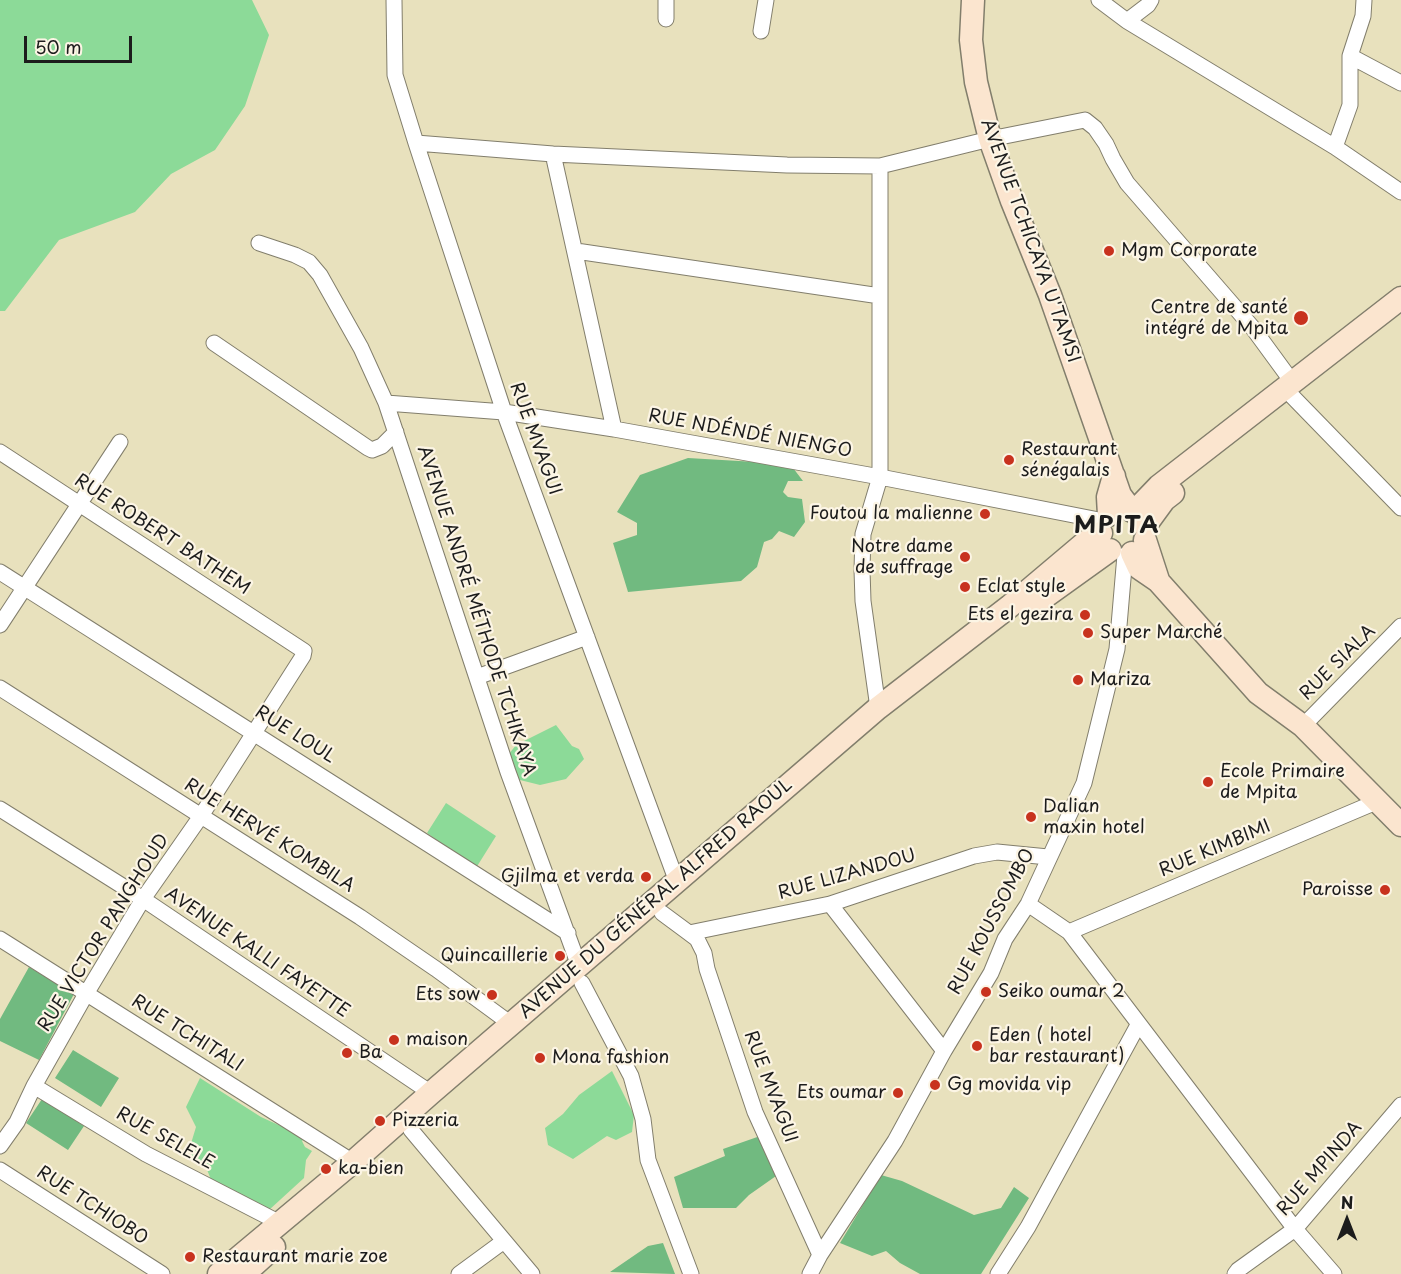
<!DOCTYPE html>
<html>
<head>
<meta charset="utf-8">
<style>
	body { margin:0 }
	#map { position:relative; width:1401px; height:1274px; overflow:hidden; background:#e8e1bd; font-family:"Playpen Sans",sans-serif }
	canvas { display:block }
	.north { position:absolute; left:1317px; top:1190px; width:60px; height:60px; -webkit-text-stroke:4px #fcf5e5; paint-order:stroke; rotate:0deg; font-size:16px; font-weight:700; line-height:24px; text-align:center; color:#1c1c1c }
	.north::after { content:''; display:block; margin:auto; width:21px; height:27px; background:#1c1c1c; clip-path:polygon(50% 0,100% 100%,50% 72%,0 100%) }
	.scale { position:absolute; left:24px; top:36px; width:108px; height:27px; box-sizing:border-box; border:3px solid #1c1c1c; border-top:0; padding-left:8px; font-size:18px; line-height:21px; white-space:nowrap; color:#1c1c1c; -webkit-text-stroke:4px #fcf5e5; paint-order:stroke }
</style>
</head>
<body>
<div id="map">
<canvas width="1401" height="1274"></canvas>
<div class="north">N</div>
<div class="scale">50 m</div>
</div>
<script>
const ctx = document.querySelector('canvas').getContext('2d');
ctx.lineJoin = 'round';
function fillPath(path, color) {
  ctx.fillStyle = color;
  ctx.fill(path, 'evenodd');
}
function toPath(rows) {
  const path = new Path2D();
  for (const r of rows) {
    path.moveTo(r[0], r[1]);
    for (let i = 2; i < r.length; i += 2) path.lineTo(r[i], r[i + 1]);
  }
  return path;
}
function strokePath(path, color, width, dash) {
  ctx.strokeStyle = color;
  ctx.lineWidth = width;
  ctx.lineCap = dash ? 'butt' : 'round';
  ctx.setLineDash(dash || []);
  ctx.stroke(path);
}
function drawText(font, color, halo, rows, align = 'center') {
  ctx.font = font + ' "Playpen Sans",sans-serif';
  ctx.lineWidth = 4.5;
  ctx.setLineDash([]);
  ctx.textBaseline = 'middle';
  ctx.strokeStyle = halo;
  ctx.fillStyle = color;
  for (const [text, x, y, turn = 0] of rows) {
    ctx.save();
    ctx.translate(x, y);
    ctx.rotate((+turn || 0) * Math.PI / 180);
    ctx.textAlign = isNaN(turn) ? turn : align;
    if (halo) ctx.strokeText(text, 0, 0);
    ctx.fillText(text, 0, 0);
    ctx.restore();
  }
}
fillPath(toPath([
	[0,0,252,0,269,35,245,106,215,150,171,174,135,212,59,240,5,311,0,311],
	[556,725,572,746,579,749,584,759,566,779,540,785,516,779,509,754,516,745],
	[446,803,496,836,476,868,427,833],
	[612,1071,634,1115,632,1132,616,1140,607,1136,573,1159,548,1145,545,1128,563,1114,579,1095],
	[200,1078,261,1117,305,1137,302,1141,305,1147,312,1151,306,1160,304,1178,269,1210,213,1185,206,1167,195,1161,189,1150,196,1127,186,1107]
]), '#8cda98');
fillPath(toPath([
	[688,458,790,464,803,481,788,481,783,492,788,497,802,499,805,522,794,537,779,531,772,539,764,542,757,567,741,581,628,592,613,543,637,535,637,523,617,512,640,475],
	[29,967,74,994,39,1060,0,1041,0,1019],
	[73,1050,119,1078,101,1107,55,1078],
	[42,1099,84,1126,68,1150,26,1123],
	[763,1135,776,1176,749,1195,736,1208,683,1208,674,1177,725,1156,723,1149],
	[881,1175,902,1181,974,1215,1001,1208,1014,1187,1029,1198,981,1274,920,1274,900,1263,886,1251,872,1256,840,1243],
	[663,1243,675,1274,610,1272,648,1246]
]), '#71ba80');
const street = toPath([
	[394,0,395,75,416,143,504,412,677,882],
	[1099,0,1127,21,1335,147,1401,192],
	[666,19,666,0],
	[1127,21,1148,5,1151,0],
	[761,31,766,0],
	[1350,56,1401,83],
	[416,143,553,154,787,165,880,166,990,139,1085,120,1095,128,1106,144,1113,159,1127,183,1252,327,1293,383],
	[1335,147,1350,105,1350,56,1363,16,1364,0],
	[553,154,614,429],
	[259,243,295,255,309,262,320,275,361,348,386,403,508,772,579,966],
	[576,251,880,296],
	[214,343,368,448,372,450,382,446,396,432],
	[1291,395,1401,508],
	[386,403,504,412,614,429,880,477,1104,521],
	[0,452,304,651,303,656,201,816,143,899,86,994,34,1086,17,1122,0,1146],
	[0,572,568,933],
	[0,625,120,442],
	[477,677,587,637],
	[0,688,360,917,436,969,511,1024],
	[878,708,863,601,862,570,863,534,880,477,880,166],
	[1303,726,1401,626],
	[0,809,143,899,431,1093],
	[830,904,944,1051],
	[1028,904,1069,932,1295,1229,1334,1274],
	[662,913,689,933,830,904,974,856,997,852,1048,857],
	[1069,932,1376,802],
	[689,933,697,939,704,953,707,969,755,1112,820,1255],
	[0,939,353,1162],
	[582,983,631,1076,643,1119,648,1160,691,1274],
	[34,1086,146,1154,280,1223],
	[411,1130,532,1274],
	[0,1170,162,1274],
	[459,1274,504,1241],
	[810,1274,820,1255,895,1141,944,1051,991,973,1005,939,1028,904,1084,783,1117,649,1125,555],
	[998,1274,1028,1227,1138,1025],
	[1235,1274,1238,1270,1295,1229,1401,1105]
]);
const secondary = toPath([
	[973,0,971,40,976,82,990,139,1012,201,1050,295,1120,495,1132,511],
	[1134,512,1159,486,1401,298],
	[1109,515,1108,497,1114,476],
	[1145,526,1164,500,1173,493],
	[1145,540,1158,580],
	[1132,553,1139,568,1158,581,1258,693,1303,726,1401,825],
	[1032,606,1110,550],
	[219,1274,353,1162,431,1093,878,708,1010,606,1087,541,1101,533],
	[244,1274,274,1247]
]);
strokePath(street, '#827e6c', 17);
strokePath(secondary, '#827e6c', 25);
strokePath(street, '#fff', 15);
strokePath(secondary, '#fbe5cf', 22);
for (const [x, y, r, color] of [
	[1109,251,6,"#c8321e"],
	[1301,318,8,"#c8321e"],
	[1009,460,6,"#c8321e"],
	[985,514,6,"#c8321e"],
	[965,557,6,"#c8321e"],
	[965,587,6,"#c8321e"],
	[1085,615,6,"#c8321e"],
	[1088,633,6,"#c8321e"],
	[1078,680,6,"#c8321e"],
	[1208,782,6,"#c8321e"],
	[1031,817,6,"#c8321e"],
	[646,877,6,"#c8321e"],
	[1385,890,6,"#c8321e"],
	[560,956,6,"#c8321e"],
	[986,992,6,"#c8321e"],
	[492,995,6,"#c8321e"],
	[394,1040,6,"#c8321e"],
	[977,1046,6,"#c8321e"],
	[347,1053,6,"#c8321e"],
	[540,1058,6,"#c8321e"],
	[935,1085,6,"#c8321e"],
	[898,1093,6,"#c8321e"],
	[380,1121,6,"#c8321e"],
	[326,1169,6,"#c8321e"],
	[190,1257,6,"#c8321e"]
]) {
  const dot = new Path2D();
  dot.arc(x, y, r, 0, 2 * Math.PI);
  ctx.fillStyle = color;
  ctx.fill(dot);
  strokePath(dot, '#fcf5e5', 2);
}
drawText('18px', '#1c1c1c', '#fcf5e5', [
	["AVENUE TCHICAYA U'TAMSI",1030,241,70],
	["RUE NDÉNDÉ NIENGO",750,434,10],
	["RUE MVAGUI",535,439,70],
	["RUE ROBERT BATHEM",162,535,33],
	["AVENUE ANDRÉ MÉTHODE TCHIKAYA",476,611,72],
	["RUE SIALA",1338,663,-45],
	["RUE LOUL",295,735,32],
	["RUE HERVÉ KOMBILA",269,836,32],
	["RUE KIMBIMI",1215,849,-23],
	["RUE LIZANDOU",847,875,-16],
	["AVENUE DU GÉNÉRAL ALFRED RAOUL",656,899,-41],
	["RUE KOUSSOMBO",992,922,-62],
	["RUE VICTOR PANGHOUD",104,933,-58],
	["AVENUE KALLI FAYETTE",257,953,34],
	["RUE TCHITALI",187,1034,32],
	["RUE MVAGUI",770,1087,69],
	["RUE SELELE",165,1139,29],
	["RUE MPINDA",1320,1169,-49],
	["RUE TCHIOBO",92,1206,33]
]);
drawText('18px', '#1c1c1c', '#fcf5e5', [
	["Mgm Corporate",1121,251],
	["Centre de santé",1288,308,"right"],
	["intégré de Mpita",1288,329,"right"],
	["Restaurant",1021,450],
	["sénégalais",1021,471],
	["Foutou la malienne",973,514,"right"],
	["Notre dame",953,547,"right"],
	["de suffrage",953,568,"right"],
	["Eclat style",977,587],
	["Ets el gezira",1073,615,"right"],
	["Super Marché",1100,633],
	["Mariza",1090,680],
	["Ecole Primaire",1220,772],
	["de Mpita",1220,793],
	["Dalian",1043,807],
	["maxin hotel",1043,828],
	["Gjilma et verda",634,877,"right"],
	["Paroisse",1373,890,"right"],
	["Quincaillerie",548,956,"right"],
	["Seiko oumar 2",998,992],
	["Ets sow",480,995,"right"],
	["Eden ( hotel",989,1036],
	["bar restaurant)",989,1057],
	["maison",406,1040],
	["Ba",359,1053],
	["Mona fashion",552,1058],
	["Gg movida vip",947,1085],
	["Ets oumar",886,1093,"right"],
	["Pizzeria",392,1121],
	["ka-bien",338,1169],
	["Restaurant marie zoe",202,1257]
], 'left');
ctx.letterSpacing = '1.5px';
drawText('bold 24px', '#1c1c1c', '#fcf5e5', [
	["MPITA",1117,526]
]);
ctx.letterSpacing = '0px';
</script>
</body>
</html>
